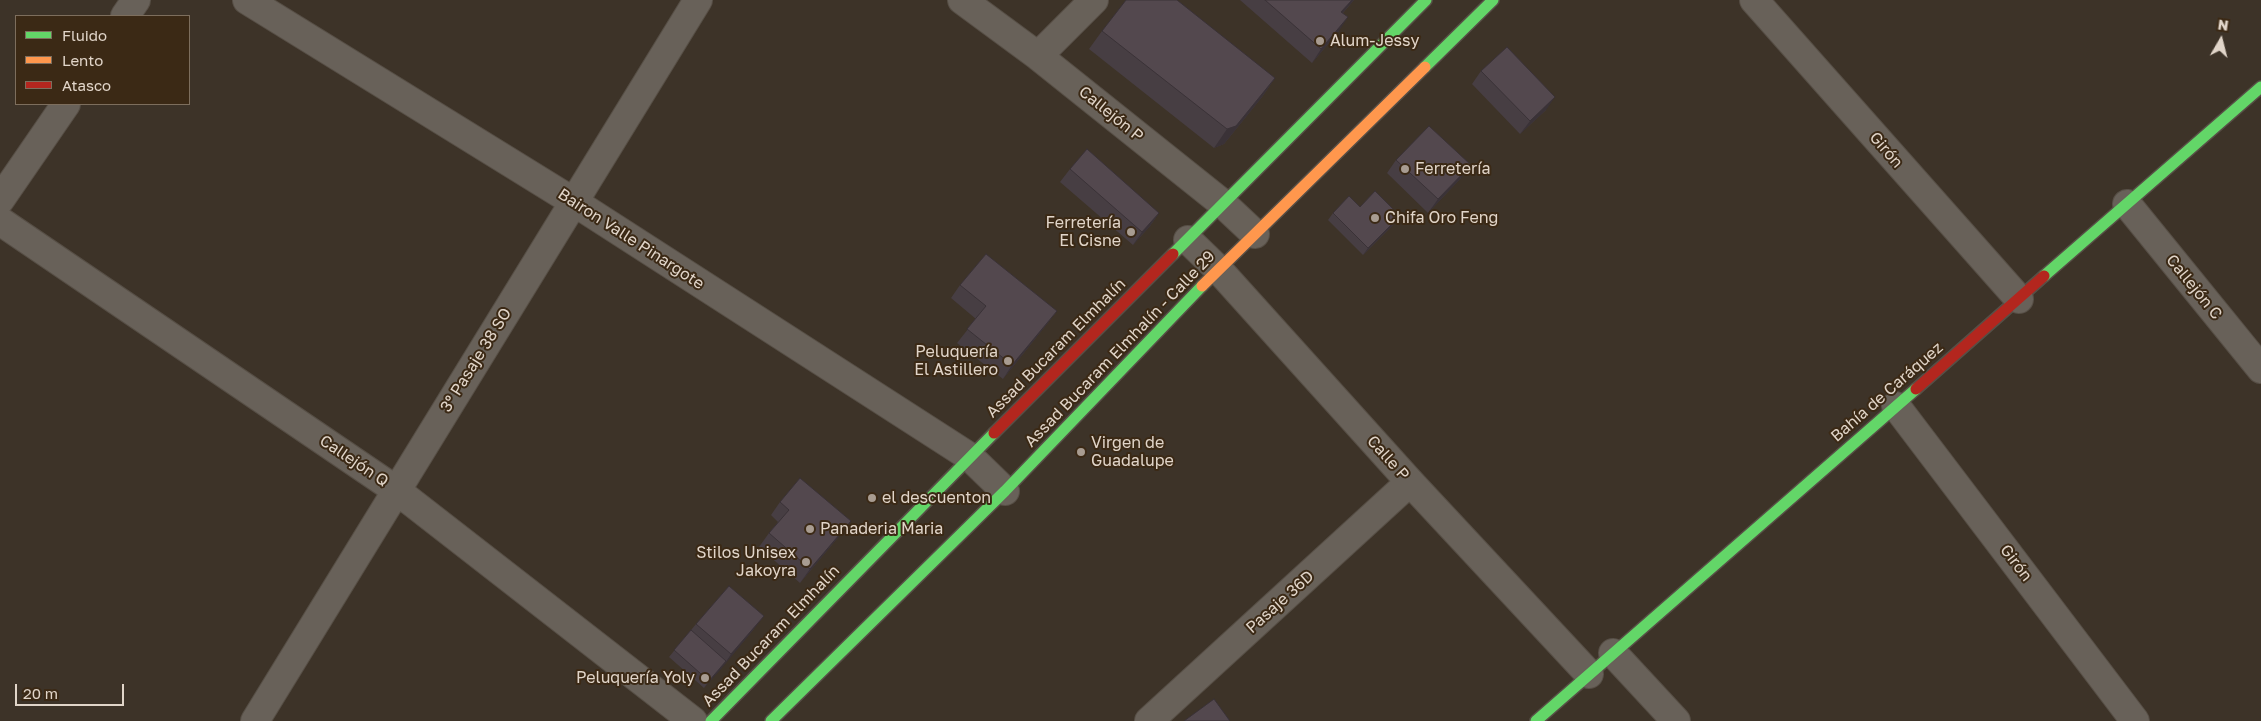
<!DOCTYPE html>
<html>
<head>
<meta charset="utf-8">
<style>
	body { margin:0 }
	#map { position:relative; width:2261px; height:721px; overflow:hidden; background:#3d3328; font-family:"Golos Text",sans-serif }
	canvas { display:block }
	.legend { position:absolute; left:15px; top:15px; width:175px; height:90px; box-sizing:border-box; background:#3b2915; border:1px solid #7d6e5d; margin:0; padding:6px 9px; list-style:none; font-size:15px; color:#e1d5c9 }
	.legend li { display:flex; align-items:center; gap:10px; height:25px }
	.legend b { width:25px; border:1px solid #7d6e5d }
	.north { position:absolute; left:2196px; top:15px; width:50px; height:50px; -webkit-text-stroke:4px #3b2915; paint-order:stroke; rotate:8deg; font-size:14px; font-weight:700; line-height:20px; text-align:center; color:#e1d5c9 }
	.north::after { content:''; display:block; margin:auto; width:18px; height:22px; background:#e1d5c9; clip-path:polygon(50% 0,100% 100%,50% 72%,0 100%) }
	.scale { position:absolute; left:15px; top:684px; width:109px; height:22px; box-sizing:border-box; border:2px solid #e1d5c9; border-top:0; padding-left:6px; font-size:15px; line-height:18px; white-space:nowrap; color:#e1d5c9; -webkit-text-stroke:4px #3b2915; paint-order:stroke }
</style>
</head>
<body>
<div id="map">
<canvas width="2261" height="721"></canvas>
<ul class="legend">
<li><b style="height:6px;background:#63d668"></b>Fluido</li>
<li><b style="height:6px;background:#ff974d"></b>Lento</li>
<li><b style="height:6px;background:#b3261e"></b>Atasco</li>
</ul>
<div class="north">N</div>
<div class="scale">20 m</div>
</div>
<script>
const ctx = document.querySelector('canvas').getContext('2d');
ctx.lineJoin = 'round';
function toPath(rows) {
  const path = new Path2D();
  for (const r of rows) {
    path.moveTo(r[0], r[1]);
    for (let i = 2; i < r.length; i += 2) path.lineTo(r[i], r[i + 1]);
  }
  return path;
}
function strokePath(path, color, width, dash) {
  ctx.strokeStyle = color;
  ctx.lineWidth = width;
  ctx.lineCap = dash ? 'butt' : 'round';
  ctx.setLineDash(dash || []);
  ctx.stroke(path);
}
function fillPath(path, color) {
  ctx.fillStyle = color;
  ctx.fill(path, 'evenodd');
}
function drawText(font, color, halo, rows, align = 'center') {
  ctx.font = font + ' "Golos Text",sans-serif';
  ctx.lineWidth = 4;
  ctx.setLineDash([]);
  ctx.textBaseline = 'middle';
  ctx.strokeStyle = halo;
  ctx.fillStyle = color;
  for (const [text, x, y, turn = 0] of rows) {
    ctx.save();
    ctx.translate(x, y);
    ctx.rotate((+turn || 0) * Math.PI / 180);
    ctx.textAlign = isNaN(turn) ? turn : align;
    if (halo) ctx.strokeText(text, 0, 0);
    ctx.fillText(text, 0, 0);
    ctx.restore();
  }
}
const street = toPath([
	[247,0,574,202,970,457,1005,491],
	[962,0,1038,56,1222,203,1255,234],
	[1754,0,2019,299],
	[125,16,136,0],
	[1038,56,1094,0],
	[0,200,66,104],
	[2127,204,2261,369],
	[0,221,396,490,693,721],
	[1188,240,1218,269,1410,482,1589,674],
	[1896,406,2135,721],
	[1613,653,1676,721],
	[255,721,698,0],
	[1149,721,1410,482]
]);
const fast = toPath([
	[1425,67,1493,0],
	[1173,254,1426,0],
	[2044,276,2261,87],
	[711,721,994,433],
	[771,721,1005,491,1202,286],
	[1536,721,1916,389]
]);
const slow = toPath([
	[1202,286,1425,67]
]);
const jam = toPath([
	[1916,389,2044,276],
	[994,433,1173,254]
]);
strokePath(street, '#574f46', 30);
strokePath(fast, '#574f46', 14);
strokePath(slow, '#574f46', 14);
strokePath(jam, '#574f46', 14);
strokePath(street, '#686159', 28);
strokePath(fast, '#63d668', 11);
strokePath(slow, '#ff974d', 11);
strokePath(jam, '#b3261e', 11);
fillPath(toPath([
	[1240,0,1354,0,1343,13,1339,31,1312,63],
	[1102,31,1275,78,1262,97,1224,144,1214,148,1089,49],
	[1481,71,1546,110,1520,134,1472,84],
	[1396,160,1461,178,1428,213,1387,173],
	[1070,169,1159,213,1150,226,1133,245,1060,182],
	[1333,213,1400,216,1395,223,1363,255,1328,220],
	[960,285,1057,311,1047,324,1003,379,957,343,976,319,951,298],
	[780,502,841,534,800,583,759,547,769,533,778,522,771,515],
	[696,624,754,629,704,688,669,657]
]), '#473e43');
fillPath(toPath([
	[1352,0,1354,0,1332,25,1341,12],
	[1348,17,1339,31,1312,63,1321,49],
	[1275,78,1262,97,1224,144,1214,148,1227,129],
	[1555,97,1546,110,1520,134,1530,121],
	[1471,165,1461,178,1428,213,1438,199],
	[1159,213,1150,226,1133,245,1142,232],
	[1400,216,1395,223,1363,255,1368,248],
	[1057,311,1047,324,1003,379,1012,365],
	[851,521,841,534,800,583,810,569],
	[764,616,754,629,722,668,731,654],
	[726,661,722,668,704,688,709,681]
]), '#3a3237');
const building = toPath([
	[1126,0,1177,0,1275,78,1236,126,1227,129,1102,31,1126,0],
	[1265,0,1352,0,1341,12,1348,17,1321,49,1265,0],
	[1507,47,1555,97,1530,121,1481,71,1507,47],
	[1429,126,1471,165,1438,199,1396,160,1429,126],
	[1087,149,1159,213,1142,232,1070,169,1087,149],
	[1375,191,1400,216,1368,248,1333,213,1349,196,1360,207,1375,191],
	[986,254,1057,311,1012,365,967,329,986,306,960,285,986,254],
	[800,478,851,521,810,569,769,533,789,510,780,502,800,478],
	[729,586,764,616,731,654,696,624,729,586],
	[691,630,726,661,709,681,674,650,691,630],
	[1214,699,1230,721,1184,721,1214,699]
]);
fillPath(building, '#53484e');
strokePath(building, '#3a3237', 1);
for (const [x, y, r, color] of [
	[1320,41,5,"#a89c91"],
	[1405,169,5,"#a89c91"],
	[1375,218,5,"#a89c91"],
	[1131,232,5,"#a89c91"],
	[1008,361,5,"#a89c91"],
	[1081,452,5,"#a89c91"],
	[872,498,5,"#a89c91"],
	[810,529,5,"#a89c91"],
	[806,562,5,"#a89c91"],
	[705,678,5,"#a89c91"]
]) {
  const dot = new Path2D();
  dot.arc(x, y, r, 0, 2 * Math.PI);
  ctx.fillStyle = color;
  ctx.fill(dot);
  strokePath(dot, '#3b2915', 2);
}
drawText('16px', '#e1d5c9', '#3b2915', [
	["Alum-Jessy",1330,41],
	["Ferretería",1415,169],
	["Chifa Oro Feng",1385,218],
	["Ferretería",1121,223,"right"],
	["El Cisne",1121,241,"right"],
	["Peluquería",998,352,"right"],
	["El Astillero",998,370,"right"],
	["Virgen de",1091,443],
	["Guadalupe",1091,461],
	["el descuenton",882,498],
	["Panaderia Maria",820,529],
	["Stilos Unisex",796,553,"right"],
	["Jakoyra",796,571,"right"],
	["Peluquería Yoly",695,678,"right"]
], 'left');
drawText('16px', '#e1d5c9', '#3b2915', [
	["Callejón P",1111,114,39],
	["Girón",1886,150,49],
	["Bairon Valle Pinargote",631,239,33],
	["Callejón C",2194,287,51],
	["Assad Bucaram Elmhalín",1056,348,-45],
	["Assad Bucaram Elmhalín - Calle 29",1120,349,-46],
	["3º Pasaje 38 SO",476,360,-58],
	["Bahía de Caráquez",1887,392,-41],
	["Calle P",1388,458,48],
	["Callejón Q",354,461,34],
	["Girón",2016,563,53],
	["Pasaje 36D",1280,602,-42],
	["Assad Bucaram Elmhalín",771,636,-46]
]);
</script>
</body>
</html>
